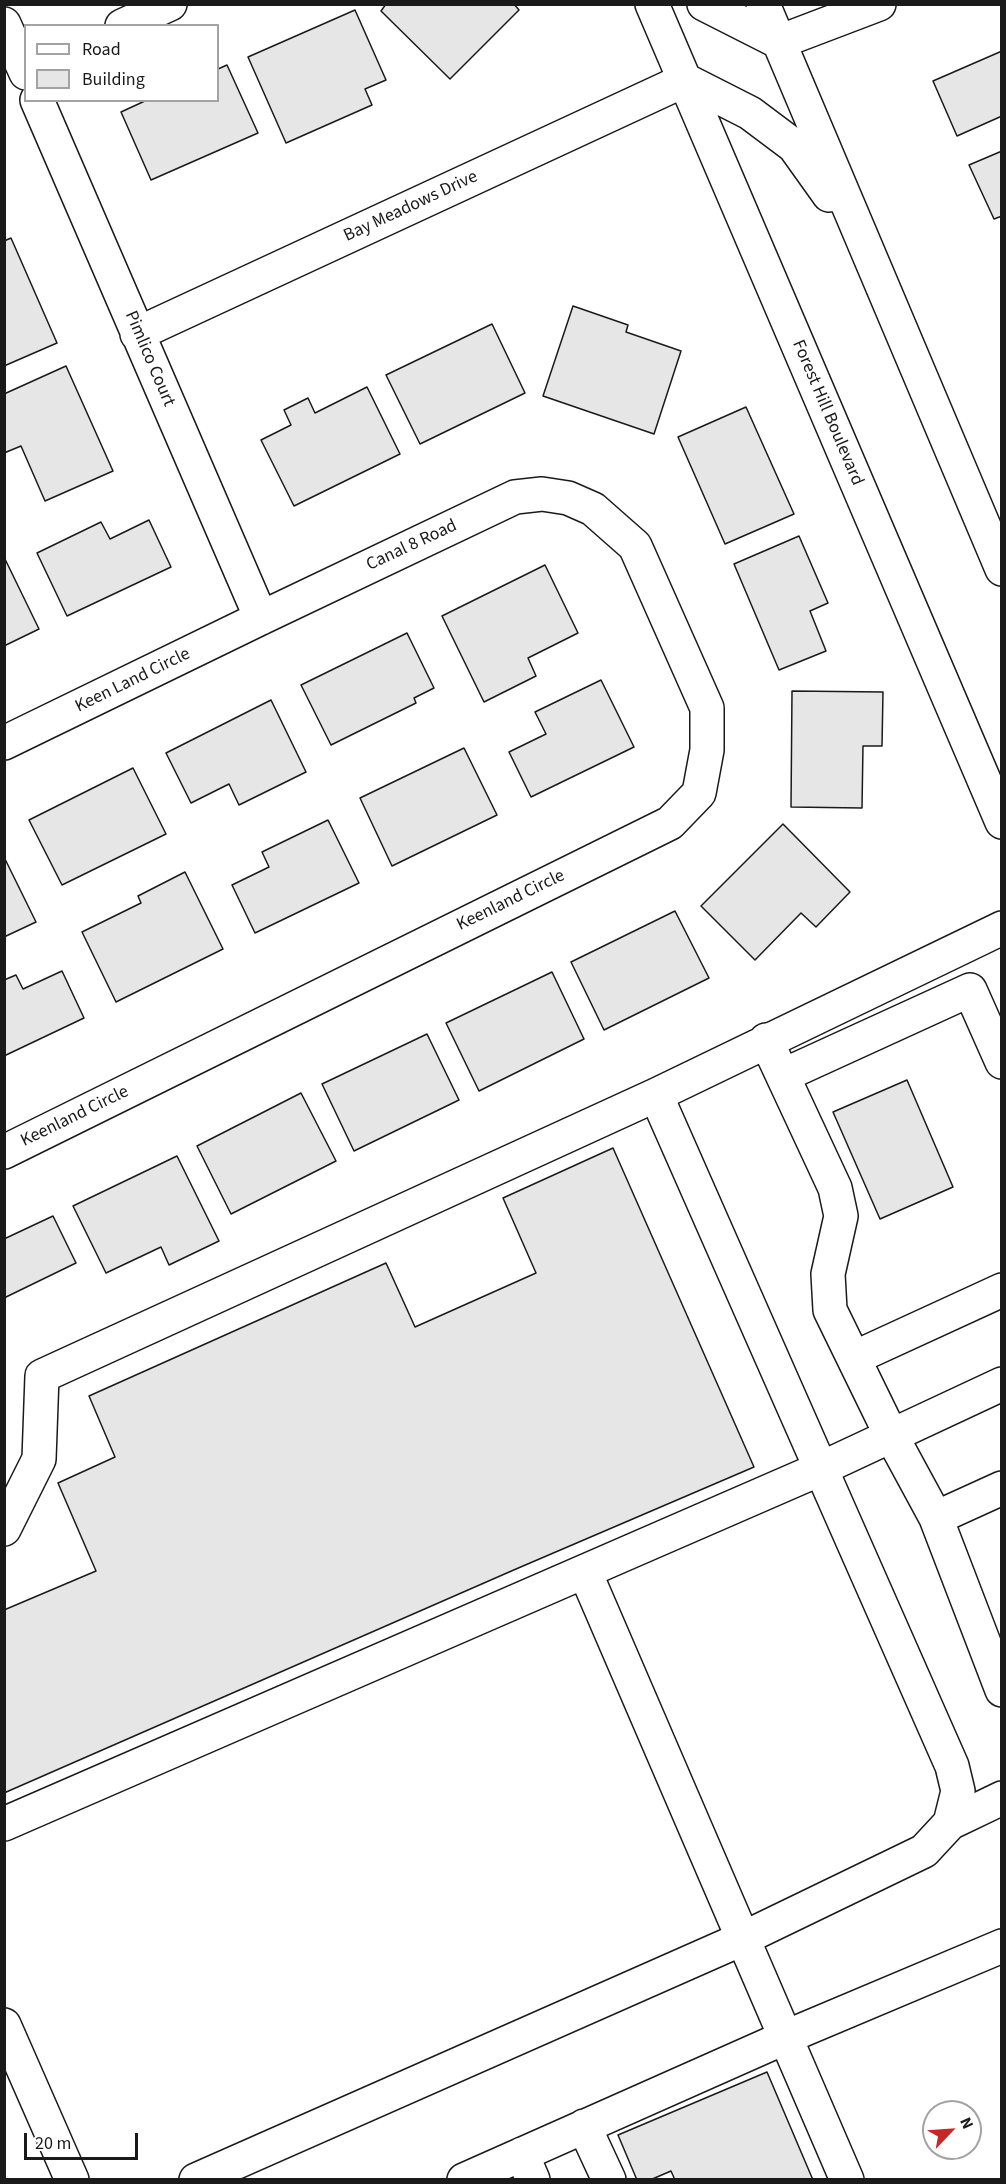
<!DOCTYPE html>
<html>
<head>
<meta charset="utf-8">
<style>
	body { margin:0 }
	#map { position:relative; width:1006px; height:2184px; overflow:hidden; background:#fff; font-family:"Source Sans 3",sans-serif }
	canvas { display:block }
	.frame { position:absolute; inset:0; border:6px solid #1a1a1a; pointer-events:none }
	.legend { position:absolute; left:24px; top:24px; width:195px; height:78px; box-sizing:border-box; background:#fff; border:2px solid #a3a3a3; margin:0; padding:8px 10px; list-style:none; font-size:18px; color:#1a1a1a }
	.legend li { display:flex; align-items:center; gap:12px; height:30px }
	.legend b { width:30px; border:2px solid #a3a3a3 }
	.north { position:absolute; left:922px; top:2100px; width:60px; height:60px; box-sizing:border-box; background:#fff; border:2px solid #a3a3a3; border-radius:50%; rotate:65deg; font-size:16px; font-weight:700; line-height:24px; text-align:center; color:#1a1a1a }
	.north::after { content:''; display:block; margin:auto; width:21px; height:27px; background:#c62828; clip-path:polygon(50% 0,100% 100%,50% 72%,0 100%) }
	.scale { position:absolute; left:24px; top:2133px; width:114px; height:27px; box-sizing:border-box; border:3px solid #1a1a1a; border-top:0; padding-left:8px; font-size:18px; line-height:21px; white-space:nowrap; color:#1a1a1a; -webkit-text-stroke:4px #fff; paint-order:stroke }
</style>
</head>
<body>
<div id="map">
<canvas width="1006" height="2184"></canvas>
<div class="frame"></div>
<ul class="legend">
<li><b style="height:8px;background:#fff"></b>Road</li>
<li><b style="height:16px;background:#e6e6e6"></b>Building</li>
</ul>
<div class="north">N</div>
<div class="scale">20 m</div>
</div>
<script>
const ctx = document.querySelector('canvas').getContext('2d');
ctx.lineJoin = 'round';
function fillPath(path, color) {
  ctx.fillStyle = color;
  ctx.fill(path, 'evenodd');
}
function toPath(rows) {
  const path = new Path2D();
  for (const r of rows) {
    path.moveTo(r[0], r[1]);
    for (let i = 2; i < r.length; i += 2) path.lineTo(r[i], r[i + 1]);
  }
  return path;
}
function strokePath(path, color, width, dash) {
  ctx.strokeStyle = color;
  ctx.lineWidth = width;
  ctx.lineCap = dash ? 'butt' : 'round';
  ctx.setLineDash(dash || []);
  ctx.stroke(path);
}
function drawText(font, color, halo, rows, align = 'center') {
  ctx.font = font + ' "Source Sans 3",sans-serif';
  ctx.lineWidth = 4.5;
  ctx.setLineDash([]);
  ctx.textBaseline = 'middle';
  ctx.strokeStyle = halo;
  ctx.fillStyle = color;
  for (const [text, x, y, turn = 0] of rows) {
    ctx.save();
    ctx.translate(x, y);
    ctx.rotate((+turn || 0) * Math.PI / 180);
    ctx.textAlign = isNaN(turn) ? turn : align;
    if (halo) ctx.strokeText(text, 0, 0);
    ctx.fillText(text, 0, 0);
    ctx.restore();
  }
}
const building = toPath([
	[386,4,514,4,519,10,450,79,381,11,386,4],
	[355,10,386,80,365,89,372,105,286,143,248,57,355,10],
	[1002,51,1002,116,957,136,933,81,1002,51],
	[227,65,258,133,151,180,121,112,147,100,218,100,218,69,227,65],
	[1002,151,1002,216,994,219,969,165,1002,151],
	[11,238,57,343,4,366,4,241,11,238],
	[573,306,628,325,626,332,681,351,654,434,543,396,573,306],
	[492,324,525,393,420,444,386,375,492,324],
	[66,366,113,471,45,501,21,446,4,453,4,394,66,366],
	[367,387,400,454,294,506,261,440,291,425,284,410,308,398,315,413,367,387],
	[746,407,794,514,725,544,678,437,746,407],
	[149,520,171,567,67,616,37,553,101,522,110,539,149,520],
	[799,536,828,603,810,611,826,651,779,670,734,564,799,536],
	[4,557,39,629,4,646,4,557],
	[545,565,578,633,528,658,536,676,484,702,442,616,545,565],
	[407,633,434,688,414,698,416,703,331,745,301,685,407,633],
	[601,680,634,747,531,797,509,752,546,734,535,712,601,680],
	[792,691,883,692,882,746,863,746,862,808,791,807,792,691],
	[271,700,306,772,239,805,229,784,191,803,166,753,271,700],
	[464,748,497,815,392,866,360,798,464,748],
	[133,768,166,834,62,885,29,820,133,768],
	[328,820,359,883,255,933,232,885,269,867,262,852,328,820],
	[783,824,850,892,816,927,801,913,755,960,701,906,783,824],
	[4,857,36,922,4,937,4,857],
	[185,872,223,949,116,1002,82,932,141,903,138,896,185,872],
	[675,911,709,978,604,1030,571,962,675,911],
	[62,971,84,1018,4,1056,4,980,16,975,23,989,62,971],
	[552,972,584,1039,479,1091,446,1023,552,972],
	[427,1034,459,1100,354,1151,322,1084,427,1034],
	[907,1080,953,1187,880,1219,833,1112,907,1080],
	[301,1093,336,1161,231,1214,197,1146,301,1093],
	[613,1148,754,1467,516,1569,4,1793,4,1610,96,1571,58,1483,115,1457,89,1396,386,1263,415,1327,536,1273,503,1198,613,1148],
	[177,1156,219,1241,169,1265,161,1247,106,1273,73,1206,177,1156],
	[53,1216,76,1263,4,1298,4,1239,53,1216],
	[767,2072,813,2180,675,2180,671,2171,650,2180,637,2180,618,2135,767,2072]
]);
fillPath(building, '#e6e6e6');
strokePath(building, '#1a1a1a', 1.5);
const minor = toPath([
	[4,24,26,73],
	[122,26,170,4],
	[779,42,879,4],
	[37,100,261,618],
	[137,334,685,80],
	[4,743,261,618,515,497,542,494,568,498,593,509,635,546,707,708,707,750,699,793,670,823,4,1152],
	[766,1040,835,1188,841,1216,828,1274,830,1310,891,1435,936,1518],
	[784,1075,970,990,1002,1062],
	[854,1358,1002,1290],
	[1002,1488,936,1518,1002,1690],
	[4,1529,39,1459,42,1376,656,1095,1002,928],
	[585,1572,847,2180],
	[950,1823,1002,1798],
	[4,1824,820,1469,1002,1384],
	[4,2025,72,2180],
	[584,2126,609,2180],
	[522,2154,533,2180],
	[196,2180,744,1938,924,1851,950,1823,958,1791,952,1766,656,1095],
	[464,2180,786,2037,1002,1946]
]);
const major = toPath([
	[652,4,1002,822],
	[704,4,779,42],
	[763,4,1002,569],
	[685,80,750,113,794,146,829,195]
]);
strokePath(minor, '#1a1a1a', 36);
strokePath(major, '#1a1a1a', 36);
strokePath(minor, '#fff', 33);
strokePath(major, '#fff', 33);
drawText('18px', '#1a1a1a', '#fff', [
	["Bay Meadows Drive",411,207,-25],
	["Pimlico Court",149,359,67],
	["Forest Hill Boulevard",827,413,67],
	["Canal 8 Road",412,546,-25],
	["Keen Land Circle",133,681,-26],
	["Keenland Circle",511,901,-26],
	["Keenland Circle",75,1117,-26]
]);
</script>
</body>
</html>
